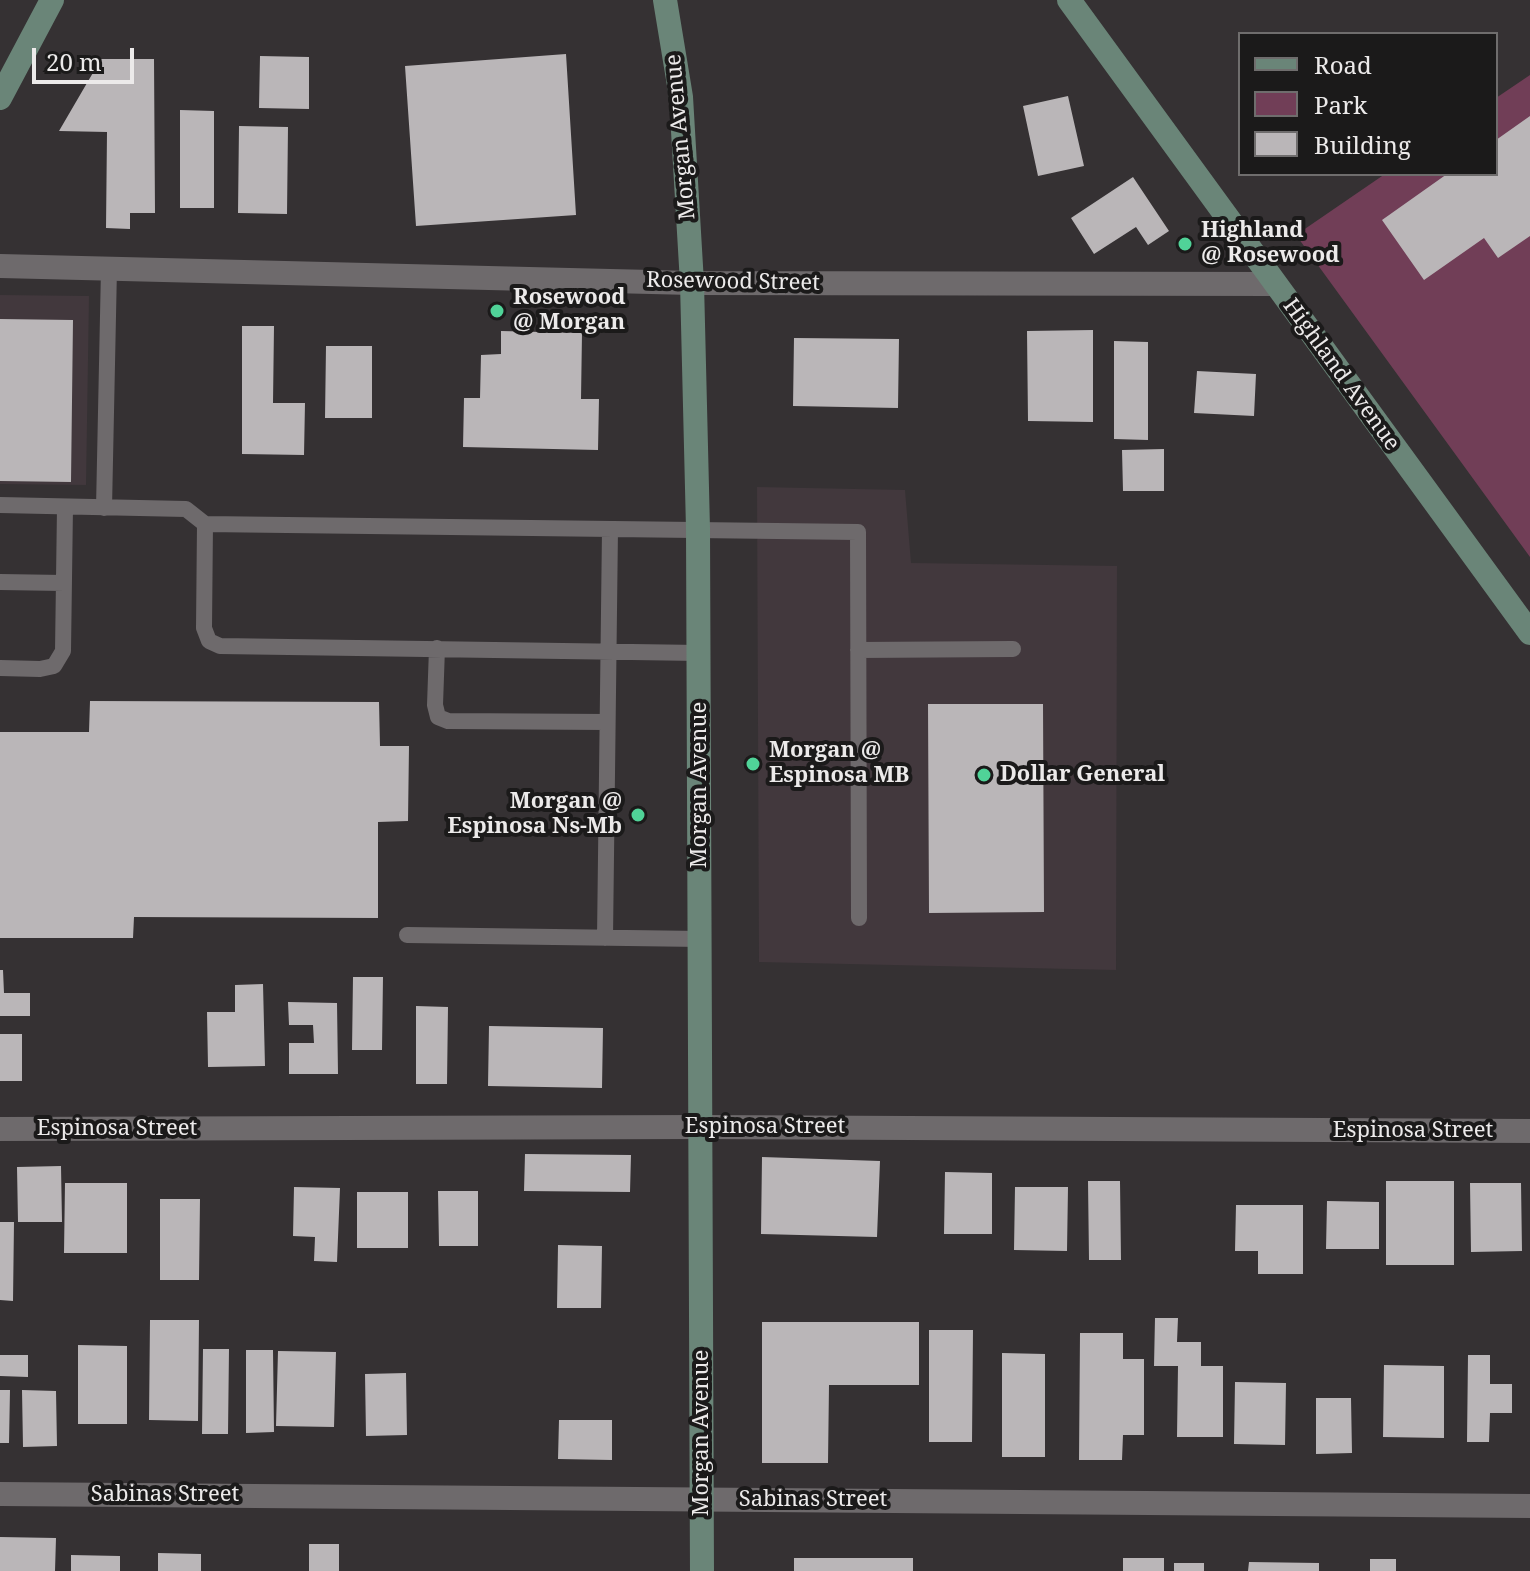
<!DOCTYPE html>
<html>
<head>
<meta charset="utf-8">
<style>
	body { margin:0 }
	#map { position:relative; width:1530px; height:1571px; overflow:hidden; background:#353133; font-family:"Noto Serif",serif }
	canvas { display:block }
	.legend { position:absolute; left:1238px; top:32px; width:260px; height:144px; box-sizing:border-box; background:#1b1a1a; border:2px solid #6f6d6d; margin:0; padding:10px 14px; list-style:none; font-size:24px; color:#eceaea }
	.legend li { display:flex; align-items:center; gap:16px; height:40px }
	.legend b { width:40px; border:2px solid #6f6d6d }
	.scale { position:absolute; left:32px; top:48px; width:102px; height:36px; box-sizing:border-box; border:4px solid #eceaea; border-top:0; padding-left:10px; font-size:24px; line-height:28px; white-space:nowrap; color:#eceaea; -webkit-text-stroke:6px #1b1a1a; paint-order:stroke }
</style>
</head>
<body>
<div id="map">
<canvas width="1530" height="1571"></canvas>
<ul class="legend">
<li><b style="height:10px;background:#6a8578"></b>Road</li>
<li><b style="height:22px;background:#713e57"></b>Park</li>
<li><b style="height:22px;background:#bab6b8"></b>Building</li>
</ul>
<div class="scale">20 m</div>
</div>
<script>
const ctx = document.querySelector('canvas').getContext('2d');
ctx.lineJoin = 'round';
function fillPath(path, color) {
  ctx.fillStyle = color;
  ctx.fill(path, 'evenodd');
}
function toPath(rows) {
  const path = new Path2D();
  for (const r of rows) {
    path.moveTo(r[0], r[1]);
    for (let i = 2; i < r.length; i += 2) path.lineTo(r[i], r[i + 1]);
  }
  return path;
}
function strokePath(path, color, width, dash) {
  ctx.strokeStyle = color;
  ctx.lineWidth = width;
  ctx.lineCap = dash ? 'butt' : 'round';
  ctx.setLineDash(dash || []);
  ctx.stroke(path);
}
function drawText(font, color, halo, rows, align = 'center') {
  ctx.font = font + ' "Noto Serif",serif';
  ctx.lineWidth = 8;
  ctx.setLineDash([]);
  ctx.textBaseline = 'middle';
  ctx.strokeStyle = halo;
  ctx.fillStyle = color;
  for (const [text, x, y, turn = 0] of rows) {
    ctx.save();
    ctx.translate(x, y);
    ctx.rotate((+turn || 0) * Math.PI / 180);
    ctx.textAlign = isNaN(turn) ? turn : align;
    if (halo) ctx.strokeText(text, 0, 0);
    ctx.fillText(text, 0, 0);
    ctx.restore();
  }
}
fillPath(toPath([
	[0,295,89,296,86,485,0,484],
	[757,487,905,490,911,563,1117,566,1116,970,759,962]
]), '#42383d');
fillPath(toPath([
	[1530,75,1530,557,1296,235,1385,174,1496,174,1496,98]
]), '#713e57');
fillPath(toPath([
	[566,54,576,215,416,226,405,66],
	[260,56,309,57,309,109,259,108],
	[101,59,154,59,155,213,130,213,130,229,106,228,107,132,59,131],
	[1068,96,1084,166,1038,176,1023,106],
	[180,110,214,111,214,208,180,208],
	[1530,116,1530,236,1498,258,1484,238,1424,280,1382,220,1447,174,1496,174,1496,140],
	[239,126,288,127,287,214,238,213],
	[1133,177,1169,231,1148,245,1136,227,1094,254,1071,218],
	[0,319,73,320,71,482,0,481],
	[242,326,274,326,273,403,305,403,304,455,242,454],
	[1093,330,1093,422,1028,421,1027,331],
	[501,331,582,333,581,399,599,399,598,450,463,447,464,398,480,398,481,355,501,354],
	[794,338,899,339,898,408,793,406],
	[1114,341,1148,342,1148,440,1114,439],
	[326,346,372,346,372,418,325,418],
	[1197,371,1256,374,1254,416,1194,413],
	[1164,449,1164,491,1123,491,1122,450],
	[90,701,379,702,380,746,409,746,408,821,378,822,378,918,134,917,133,938,0,938,0,732,89,732],
	[928,704,1043,704,1044,912,929,913],
	[0,970,3,970,4,993,30,993,30,1016,0,1016],
	[353,977,383,977,382,1050,352,1050],
	[263,984,265,1066,208,1067,207,1012,235,1012,235,985],
	[288,1002,337,1003,338,1074,289,1074,289,1043,314,1043,313,1025,289,1025],
	[416,1006,448,1007,447,1084,416,1084],
	[489,1026,603,1028,602,1088,488,1086],
	[0,1034,22,1034,22,1081,0,1081],
	[525,1154,631,1155,630,1192,524,1191],
	[762,1157,880,1161,877,1237,761,1234],
	[61,1166,62,1222,18,1222,17,1167],
	[945,1172,992,1173,992,1234,944,1234],
	[1088,1181,1120,1181,1121,1260,1089,1260],
	[1386,1181,1454,1181,1454,1265,1386,1265],
	[65,1183,127,1183,127,1253,64,1253],
	[1470,1183,1521,1183,1522,1251,1471,1252],
	[294,1187,340,1188,337,1262,314,1261,315,1237,293,1236],
	[1015,1187,1068,1187,1067,1251,1014,1250],
	[438,1191,478,1191,478,1246,439,1246],
	[357,1192,408,1192,408,1248,357,1248],
	[160,1199,200,1199,199,1280,160,1280],
	[1327,1201,1379,1202,1379,1249,1326,1249],
	[1236,1205,1303,1205,1303,1274,1258,1274,1258,1251,1235,1251],
	[0,1222,14,1222,13,1301,0,1300],
	[558,1245,602,1246,601,1308,557,1308],
	[1155,1318,1178,1318,1177,1342,1201,1342,1201,1366,1223,1366,1223,1437,1177,1437,1178,1366,1154,1366],
	[150,1320,199,1320,198,1421,149,1420],
	[762,1322,919,1322,919,1385,829,1385,828,1463,762,1463],
	[929,1330,973,1330,972,1442,929,1442],
	[1080,1333,1123,1333,1123,1359,1144,1359,1144,1435,1123,1435,1122,1460,1079,1460],
	[78,1345,127,1346,127,1424,78,1424],
	[203,1349,229,1349,228,1434,202,1434],
	[246,1350,273,1350,274,1432,246,1433],
	[278,1351,336,1352,334,1427,276,1426],
	[1002,1353,1045,1354,1045,1457,1002,1457],
	[0,1355,28,1355,28,1377,0,1376],
	[1468,1355,1490,1355,1490,1384,1512,1384,1512,1413,1490,1413,1489,1442,1467,1442],
	[1384,1365,1444,1366,1444,1438,1383,1437],
	[406,1373,407,1435,366,1436,365,1374],
	[1235,1382,1286,1383,1285,1445,1234,1444],
	[0,1390,10,1390,9,1443,0,1443],
	[22,1390,56,1391,57,1446,23,1447],
	[1316,1398,1351,1398,1352,1453,1316,1454],
	[559,1420,612,1420,612,1460,558,1459],
	[0,1537,56,1538,55,1571,0,1571],
	[309,1544,339,1544,339,1571,309,1571],
	[158,1553,201,1554,201,1571,158,1571],
	[71,1555,120,1556,120,1571,71,1571],
	[794,1558,913,1558,913,1571,794,1571],
	[1123,1558,1164,1558,1164,1571,1123,1571],
	[1370,1559,1396,1559,1396,1571,1370,1571],
	[1249,1562,1319,1563,1319,1571,1248,1571],
	[1174,1563,1204,1563,1204,1571,1174,1571]
]), '#bab6b8');
strokePath(toPath([
	[0,505,186,509,205,524],
	[104,508,109,268],
	[0,582,64,583],
	[437,648,435,705,438,717,448,721,607,722],
	[858,650,1013,649],
	[700,653,220,646,209,641,204,628,205,524,858,532,859,918],
	[0,668,40,669,54,666,63,651,65,507],
	[407,935,701,939],
	[605,938,610,529]
]), '#6e6a6c', 16);
strokePath(toPath([
	[0,266,692,283,1274,284],
	[0,1129,701,1127,1530,1131],
	[0,1494,1530,1506]
]), '#6e6a6c', 24);
strokePath(toPath([
	[665,0,681,97,692,283,698,529,702,1571],
	[1069,0,1530,633],
	[0,98,52,0]
]), '#6a8578', 24);
for (const [x, y, r, color] of [
	[1185,244,8,"#50d398"],
	[497,311,8,"#50d398"],
	[753,764,8,"#50d398"],
	[984,775,8,"#50d398"],
	[638,815,8,"#50d398"]
]) {
  const dot = new Path2D();
  dot.arc(x, y, r, 0, 2 * Math.PI);
  ctx.fillStyle = color;
  ctx.fill(dot);
  strokePath(dot, '#1b1a1a', 3);
}
drawText('22px', '#eceaea', '#1b1a1a', [
	["Morgan Avenue",681,137,-95],
	["Rosewood Street",733,282,1],
	["Highland Avenue",1341,375,54],
	["Morgan Avenue",700,785,-90],
	["Espinosa Street",765,1127],
	["Espinosa Street",117,1129],
	["Espinosa Street",1413,1131],
	["Morgan Avenue",702,1433,-90],
	["Sabinas Street",165,1495],
	["Sabinas Street",813,1500]
]);
drawText('bold 22px', '#eceaea', '#1b1a1a', [
	["Highland",1201,231],
	["@ Rosewood",1201,256],
	["Rosewood",513,298],
	["@ Morgan",513,323],
	["Morgan @",769,751],
	["Espinosa MB",769,776],
	["Dollar General",1000,775],
	["Morgan @",622,802,"right"],
	["Espinosa Ns-Mb",622,827,"right"]
], 'left');
</script>
</body>
</html>
